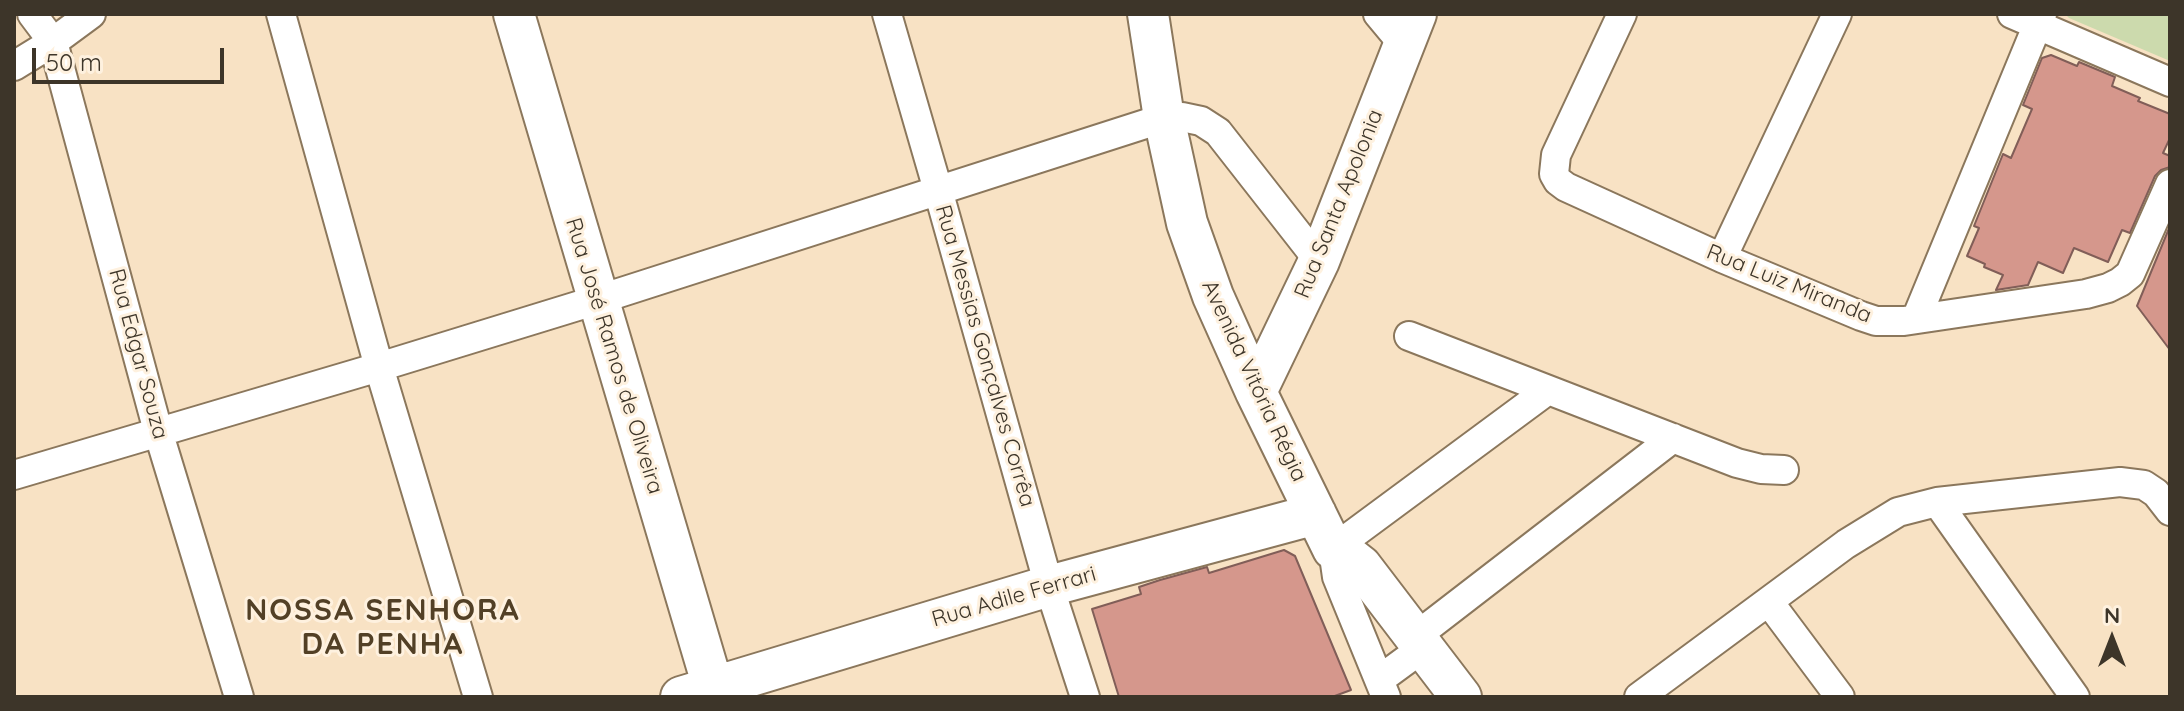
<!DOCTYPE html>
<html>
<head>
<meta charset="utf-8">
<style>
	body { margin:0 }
	#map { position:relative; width:2184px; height:711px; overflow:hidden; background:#f8e2c4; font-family:Quicksand,sans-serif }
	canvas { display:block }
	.frame { position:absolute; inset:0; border:16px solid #3d3529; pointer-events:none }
	.north { position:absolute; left:2072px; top:599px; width:80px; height:80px; -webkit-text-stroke:6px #fef1df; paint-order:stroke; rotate:0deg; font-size:22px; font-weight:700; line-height:32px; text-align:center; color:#3d3529 }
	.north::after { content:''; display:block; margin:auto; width:28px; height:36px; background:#3d3529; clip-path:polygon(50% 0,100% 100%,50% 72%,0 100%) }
	.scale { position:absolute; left:32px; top:48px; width:192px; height:36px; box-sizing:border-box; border:4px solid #3d3529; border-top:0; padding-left:10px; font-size:24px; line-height:28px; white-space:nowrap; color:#3d3529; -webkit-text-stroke:6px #fef1df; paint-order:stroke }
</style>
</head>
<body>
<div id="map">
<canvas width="2184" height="711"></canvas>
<div class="frame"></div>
<div class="north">N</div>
<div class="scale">50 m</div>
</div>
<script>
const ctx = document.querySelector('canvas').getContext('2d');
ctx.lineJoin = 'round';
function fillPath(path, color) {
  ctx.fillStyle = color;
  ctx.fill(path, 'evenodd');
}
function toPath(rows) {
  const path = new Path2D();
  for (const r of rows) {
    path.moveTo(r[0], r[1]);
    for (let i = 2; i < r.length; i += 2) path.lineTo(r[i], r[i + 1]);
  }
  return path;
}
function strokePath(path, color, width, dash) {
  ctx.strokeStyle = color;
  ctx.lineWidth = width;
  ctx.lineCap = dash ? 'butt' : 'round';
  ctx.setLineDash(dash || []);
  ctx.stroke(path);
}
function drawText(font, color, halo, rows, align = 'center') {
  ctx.font = font + ' Quicksand,sans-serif';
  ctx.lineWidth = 6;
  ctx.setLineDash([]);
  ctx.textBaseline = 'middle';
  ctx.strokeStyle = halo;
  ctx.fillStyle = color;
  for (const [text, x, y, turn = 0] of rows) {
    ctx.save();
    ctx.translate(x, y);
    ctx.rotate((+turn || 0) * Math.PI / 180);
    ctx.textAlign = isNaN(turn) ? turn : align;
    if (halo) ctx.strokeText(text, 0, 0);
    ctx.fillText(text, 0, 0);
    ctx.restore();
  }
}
fillPath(toPath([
	[2065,14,2170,14,2170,61,2069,18]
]), '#ccdaad');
const building = toPath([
	[2051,55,2077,66,2079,62,2115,77,2112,86,2140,98,2138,101,2170,114,2170,138,2163,153,2170,156,2170,167,2161,170,2155,176,2130,233,2122,230,2108,262,2074,248,2063,273,2038,262,2028,285,1996,290,2003,275,1984,267,1985,264,1967,256,1979,228,1974,226,2003,154,2011,158,2032,109,2023,105,2042,58,2051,55],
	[2170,226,2170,350,2137,306,2170,226],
	[1284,550,1295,556,1351,690,1332,697,1119,697,1092,609,1141,594,1139,587,1160,580,1207,567,1209,573,1284,550]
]);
fillPath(building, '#d5978c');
strokePath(building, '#815e58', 2);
const street = toPath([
	[32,14,53,42,158,431,239,697],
	[281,14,379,367,478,697],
	[887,14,938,190,1049,586,1085,697],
	[1378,14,1403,44],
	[1622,14,1556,155,1554,174,1558,181,1566,187,1722,258,1861,316,1876,321,1904,321,2086,294,2108,288,2120,282,2130,274,2170,184],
	[2012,14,2170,82],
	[14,66,53,42,91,14],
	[1722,258,1837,14],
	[1916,319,2042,14],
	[1409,336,1737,463,1761,469,1784,470],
	[14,475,379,367,597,300,1164,118,1182,117,1201,121,1218,132,1319,261],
	[1937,502,2075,697],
	[1769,602,1840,697],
	[1415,637,1673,438],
	[1379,680,1424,647],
	[1386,697,1337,577,1333,549,1548,390],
	[1639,697,1846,544,1898,512,1937,502,2120,482,2144,485,2156,493,2170,511]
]);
const secondary = toPath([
	[514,14,716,697],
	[1148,14,1164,118,1187,223,1213,296,1256,392,1333,549,1347,555,1361,566,1461,697],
	[1256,392,1319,261,1416,14],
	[681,697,1049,586,1316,514]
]);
strokePath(street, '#8b775c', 32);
strokePath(secondary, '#8b775c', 44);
strokePath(street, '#fff', 28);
strokePath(secondary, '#fff', 40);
drawText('22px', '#3d3529', '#fef1df', [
	["Rua Santa Apolonia",1339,204,-68],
	["Rua Luiz Miranda",1789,284,22],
	["Rua Edgar Souza",138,354,75],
	["Rua José Ramos de Oliveira",614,356,73],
	["Rua Messias Gonçalves Corrêa",985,356,74],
	["Avenida Vitória Régia",1254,381,65],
	["Rua Adile Ferrari",1014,597,-16]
]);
ctx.letterSpacing = '2px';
drawText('bold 30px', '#524026', '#fef1df', [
	["NOSSA SENHORA",383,611],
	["DA PENHA",383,645]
]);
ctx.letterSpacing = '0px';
</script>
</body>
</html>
